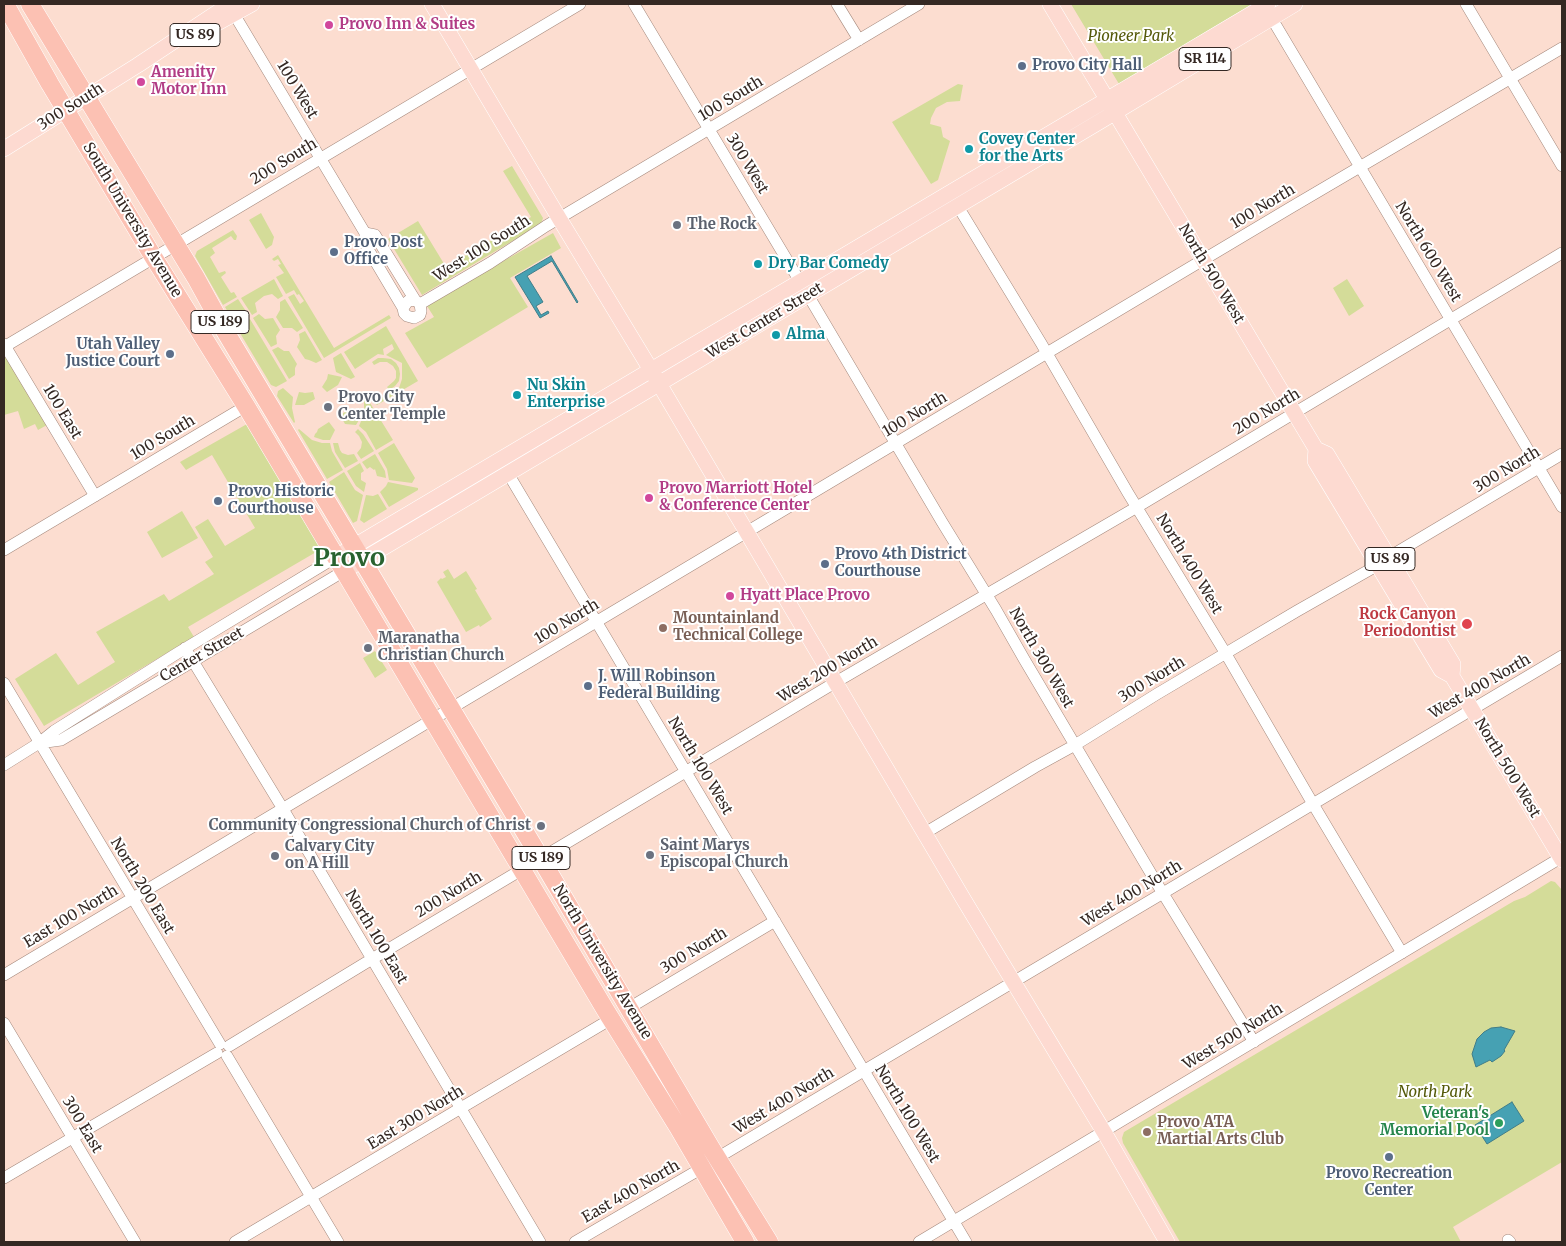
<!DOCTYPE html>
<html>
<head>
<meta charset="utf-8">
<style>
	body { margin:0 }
	#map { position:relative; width:1566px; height:1246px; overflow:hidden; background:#fcddd0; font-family:Merriweather,serif }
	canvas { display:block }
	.frame { position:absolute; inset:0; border:5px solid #342823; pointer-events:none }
</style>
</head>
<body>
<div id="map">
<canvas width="1566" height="1246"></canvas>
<div class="frame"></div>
</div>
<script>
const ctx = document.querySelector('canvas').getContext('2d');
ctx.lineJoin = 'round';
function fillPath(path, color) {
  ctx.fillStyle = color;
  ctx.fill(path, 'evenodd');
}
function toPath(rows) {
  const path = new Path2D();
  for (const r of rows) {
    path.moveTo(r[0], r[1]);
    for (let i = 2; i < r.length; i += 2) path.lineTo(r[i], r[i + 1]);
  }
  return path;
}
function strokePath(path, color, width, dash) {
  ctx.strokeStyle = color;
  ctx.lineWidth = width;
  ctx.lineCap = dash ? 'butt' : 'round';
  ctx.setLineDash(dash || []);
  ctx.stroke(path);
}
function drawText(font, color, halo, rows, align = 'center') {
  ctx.font = font + ' Merriweather,serif';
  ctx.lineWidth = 4;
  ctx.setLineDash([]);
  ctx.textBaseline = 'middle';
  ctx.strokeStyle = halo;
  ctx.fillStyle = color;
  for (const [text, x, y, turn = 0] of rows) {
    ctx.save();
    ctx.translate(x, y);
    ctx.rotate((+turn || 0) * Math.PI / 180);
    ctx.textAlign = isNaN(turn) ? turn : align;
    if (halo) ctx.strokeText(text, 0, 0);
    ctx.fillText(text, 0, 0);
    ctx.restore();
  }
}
fillPath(toPath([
	[1071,4,1252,4,1119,84],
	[958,84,963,85,960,101,947,102,936,108,931,118,930,124,941,127,943,137,950,141,938,180,931,184,892,122],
	[512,166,543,218,541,224,422,295,388,239,418,221,446,267,531,217,503,171],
	[261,213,274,237,272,245,266,249,249,220],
	[233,230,237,236,236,240,234,240,231,236,212,248,215,253,210,257,219,273,225,271,226,273,221,277,231,293,234,292,237,297,223,305,195,256,197,251],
	[553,233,561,248,510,278,528,307,427,368,405,333,434,317,427,306,461,285],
	[278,255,334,348,389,315,391,318,324,358,288,297,294,294,300,304,304,301,299,294,297,295,294,290,286,294,276,277,284,273,278,265,281,264,278,259,274,261,272,259],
	[274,279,283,296,278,299,272,294,264,296,255,303,257,312,252,315,241,298],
	[1347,279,1364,306,1349,316,1333,288],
	[238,299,249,316,235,324,225,307],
	[285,299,303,328,297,332,292,328,283,328,276,317,280,310,280,302],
	[259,314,265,319,273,318,280,330,276,336,277,344,271,347,253,318],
	[250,319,287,381,276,387,271,385,237,328],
	[386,326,418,381,377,405,374,402,397,388,399,388,402,379,402,363,386,355,394,349,392,344,383,349,384,355,378,354,355,369,344,352],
	[305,331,322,360,316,363,309,360,305,359,297,347,300,340,299,334],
	[278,347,284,351,289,351,297,364,295,368,295,375,289,379,272,350],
	[341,353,355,377,351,379,336,372,333,358],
	[6,357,47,425,38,430,35,424,24,429,18,411,4,415,4,358],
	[378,358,383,358,391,359,396,363,399,368,400,374,399,381,395,386,389,390,387,387,394,381,396,378,396,371,393,366,387,362,380,362,374,365,372,362],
	[328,374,342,377,338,385,327,392,322,387,327,379],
	[283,388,293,397,292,408,295,422,294,423,277,396,278,391],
	[299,392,305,393,313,392,315,399,304,405,295,405],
	[367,398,393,440,376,450,366,432,359,426,364,414,364,400],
	[352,408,355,410,358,408,361,409,359,420,356,425,345,424,340,415],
	[329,422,335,430,330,440,323,440,314,437,315,434,317,432,318,429],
	[247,424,323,548,188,627,194,637,44,726,15,679,56,653,78,685,115,662,96,632,164,594,169,601,214,574,205,562,213,557,195,527,208,519,225,546,255,528,212,455,186,470,180,462],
	[299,429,312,440,322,443,330,443,332,451,343,470,327,479,298,430],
	[358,429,363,434,374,451,361,459,357,453,361,448,362,442,359,436,355,432],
	[333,443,338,443,340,450,342,453,348,455,354,454,358,461,345,468,335,452],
	[394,443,415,478,412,483,389,480,387,469,378,453],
	[375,454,385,471,386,478,377,476,375,469,374,470,370,467,367,469,362,462],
	[360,463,364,471,361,473,361,480,366,483,364,492,356,486,347,471],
	[344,472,355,490,363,495,357,521,353,523,329,482],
	[388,482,418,488,418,490,389,507,380,492,386,486],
	[378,494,387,509,364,523,360,520,366,495,373,496],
	[182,511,198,538,162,558,147,532],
	[448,569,454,579,466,571,477,589,475,590,492,619,480,627,479,625,466,632,437,582,441,578,442,579,446,577,443,572],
	[375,651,387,670,375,678,363,658],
	[1551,881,1555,882,1562,890,1562,1162,1453,1227,1461,1242,1180,1242,1123,1143,1122,1138,1124,1132,1514,901,1525,897]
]), '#d4dc99');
const water = toPath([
	[551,256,578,302,577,303,552,261,527,276,543,302,536,306,541,315,548,311,549,313,540,318,515,277,551,256],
	[1501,1027,1515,1031,1504,1050,1505,1051,1501,1056,1492,1062,1490,1060,1476,1067,1472,1054,1477,1039,1484,1032,1491,1028,1501,1027],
	[1512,1102,1524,1121,1487,1144,1475,1125,1512,1102]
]);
fillPath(water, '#46a1b3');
strokePath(water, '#417d88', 1);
const minor = toPath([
	[634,4,808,295,942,522,996,610,1024,659,1156,882,1254,1042],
	[837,4,859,40],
	[1466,4,1562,166],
	[1268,12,1562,507],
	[234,14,365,233],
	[954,200,1041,343,1128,493,1226,654,1313,804,1402,953],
	[365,233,365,244,403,308,404,313,407,316,414,318,420,315,421,311,420,304,415,300,408,301,403,308],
	[365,233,375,235,415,300],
	[420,304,490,263,546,226,919,4],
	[4,344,95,496],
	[4,347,580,4],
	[500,460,966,1242],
	[4,550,246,406],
	[1389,557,1562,454],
	[185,648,283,809,540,1242],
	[4,683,220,1044],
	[39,743,61,740,344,571],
	[4,765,39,743,54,731,176,654,336,557],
	[925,833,1035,767,1075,745,1157,694,1297,611,1378,565],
	[4,975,1290,208,1562,48],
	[629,1008,775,921],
	[4,1023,135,1242],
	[229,1046,372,959,836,682,1137,507,1562,253],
	[227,1056,338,1242],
	[717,1158,1562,656],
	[4,1178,217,1053],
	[1508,1240,1510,1242],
	[235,1242,611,1019],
	[575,1242,702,1168],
	[919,1242,1562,857]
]);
const major = toPath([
	[432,4,559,218,651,370,964,900,1104,1132,1167,1242],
	[1050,4,1316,449,1315,461,1441,670,1452,676,1562,860],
	[212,26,252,4],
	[4,149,138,65,230,4],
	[1316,449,1327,454,1453,664,1452,676],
	[336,557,1268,4],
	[344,571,1099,122,1295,4]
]);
const highway = toPath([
	[5,4,50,84,154,258,246,406,606,1011,678,1127,745,1242],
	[30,4,196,278,225,331,541,859,711,1148,769,1242]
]);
strokePath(minor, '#a4887c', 12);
strokePath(major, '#fff', 16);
strokePath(highway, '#fff', 19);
strokePath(minor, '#fff', 11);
strokePath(major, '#fddad1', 15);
strokePath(highway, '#fcc1b3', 18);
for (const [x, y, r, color] of [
	[329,25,5,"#d1479c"],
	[1022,66,5,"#5c6f8a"],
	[141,82,5,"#d1479c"],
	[969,149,5,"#0f9aa8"],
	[677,225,5,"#6b7280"],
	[334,252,5,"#5c6f8a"],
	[758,264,5,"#0f9aa8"],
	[776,335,5,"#0f9aa8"],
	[170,354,5,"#5c6f8a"],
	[517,395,5,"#0f9aa8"],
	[328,407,5,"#6b7280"],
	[649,498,5,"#d1479c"],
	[218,501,5,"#5c6f8a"],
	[825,564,5,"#5c6f8a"],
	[730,596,5,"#d1479c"],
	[1467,624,6,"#e0444e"],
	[663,628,5,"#8d6e63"],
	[368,648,5,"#6b7280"],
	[588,686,5,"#5c6f8a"],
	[541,826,5,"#6b7280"],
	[650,855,5,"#6b7280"],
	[275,856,5,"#6b7280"],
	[1499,1123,5,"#2e9e5b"],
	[1147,1132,5,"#8d6e63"],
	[1389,1157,5,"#5c6f8a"]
]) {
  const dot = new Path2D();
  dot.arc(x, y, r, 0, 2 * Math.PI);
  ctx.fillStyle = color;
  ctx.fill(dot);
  strokePath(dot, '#fff', 2);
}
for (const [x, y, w] of [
	[195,35,50],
	[1205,59,52],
	[220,322,58],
	[1390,559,50],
	[541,858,58]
]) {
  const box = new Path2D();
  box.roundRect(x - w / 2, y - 11.5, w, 23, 4);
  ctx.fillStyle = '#fff';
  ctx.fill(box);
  strokePath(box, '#342823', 1);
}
drawText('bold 14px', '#342823', null, [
	["US 89",195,35],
	["SR 114",1205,59],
	["US 189",220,322],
	["US 89",1390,559],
	["US 189",541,858]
]);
drawText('bold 15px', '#b23c85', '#fff', [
	["Provo Inn & Suites",339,25],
	["Amenity",151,73],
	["Motor Inn",151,90],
	["Provo Marriott Hotel",659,489],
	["& Conference Center",659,506],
	["Hyatt Place Provo",740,596]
], 'left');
drawText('italic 15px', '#545909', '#fff', [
	["Pioneer Park",1131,37],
	["North Park",1435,1093]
]);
drawText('bold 15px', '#4e5e75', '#fff', [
	["Provo City Hall",1032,66],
	["Provo Post",344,243],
	["Office",344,260],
	["Utah Valley",160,345,"right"],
	["Justice Court",160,362,"right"],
	["Provo Historic",228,492],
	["Courthouse",228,509],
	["Provo 4th District",835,555],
	["Courthouse",835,572],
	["J. Will Robinson",598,677],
	["Federal Building",598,694],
	["Provo Recreation",1389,1174,"center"],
	["Center",1389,1191,"center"]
], 'left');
drawText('15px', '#342823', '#fff', [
	["100 West",297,90,59],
	["100 South",731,99,-31],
	["300 South",71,107,-32],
	["200 South",284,162,-31],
	["300 West",747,164,59],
	["100 North",1263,207,-31],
	["South University Avenue",132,220,59],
	["West 100 South",482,249,-32],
	["North 600 West",1428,252,59],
	["North 500 West",1211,274,59],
	["West Center Street",765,321,-31],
	["100 East",62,412,59],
	["200 North",1267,412,-31],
	["100 North",915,415,-31],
	["100 South",163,438,-31],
	["300 North",1507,470,-31],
	["North 400 West",1189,564,59],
	["100 North",567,622,-31],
	["Center Street",202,655,-30],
	["North 300 West",1041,658,60],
	["West 200 North",828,670,-31],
	["300 North",1152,680,-31],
	["West 400 North",1480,687,-30],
	["North 100 West",700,766,59],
	["North 500 West",1507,768,59],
	["North 200 East",142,886,59],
	["West 400 North",1132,894,-31],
	["200 North",449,895,-31],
	["East 100 North",71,917,-31],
	["North 100 East",376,937,59],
	["300 North",694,951,-31],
	["North University Avenue",602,962,59],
	["West 500 North",1233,1037,-31],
	["West 400 North",784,1101,-31],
	["North 100 West",907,1114,59],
	["East 300 North",416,1118,-31],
	["300 East",82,1125,59],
	["East 400 North",631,1192,-30]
]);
drawText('bold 15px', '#0d838f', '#fff', [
	["Covey Center",979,140],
	["for the Arts",979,157],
	["Dry Bar Comedy",768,264],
	["Alma",786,335],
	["Nu Skin",527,386],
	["Enterprise",527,403]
], 'left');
drawText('bold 15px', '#5b616d', '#fff', [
	["The Rock",687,225],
	["Provo City",338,398],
	["Center Temple",338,415],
	["Maranatha",378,639],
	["Christian Church",378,656],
	["Community Congressional Church of Christ",531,826,"right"],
	["Saint Marys",660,846],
	["Episcopal Church",660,863],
	["Calvary City",285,847],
	["on A Hill",285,864]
], 'left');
drawText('bold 15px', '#be3a42', '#fff', [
	["Rock Canyon",1456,615],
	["Periodontist",1456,632]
], 'right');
drawText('bold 15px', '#785e54', '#fff', [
	["Mountainland",673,619],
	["Technical College",673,636],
	["Provo ATA",1157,1123],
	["Martial Arts Club",1157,1140]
], 'left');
drawText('bold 15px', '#27864d', '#fff', [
	["Veteran's",1489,1114],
	["Memorial Pool",1489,1131]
], 'right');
drawText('bold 25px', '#29622f', '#fff', [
	["Provo",349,559]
]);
</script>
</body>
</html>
